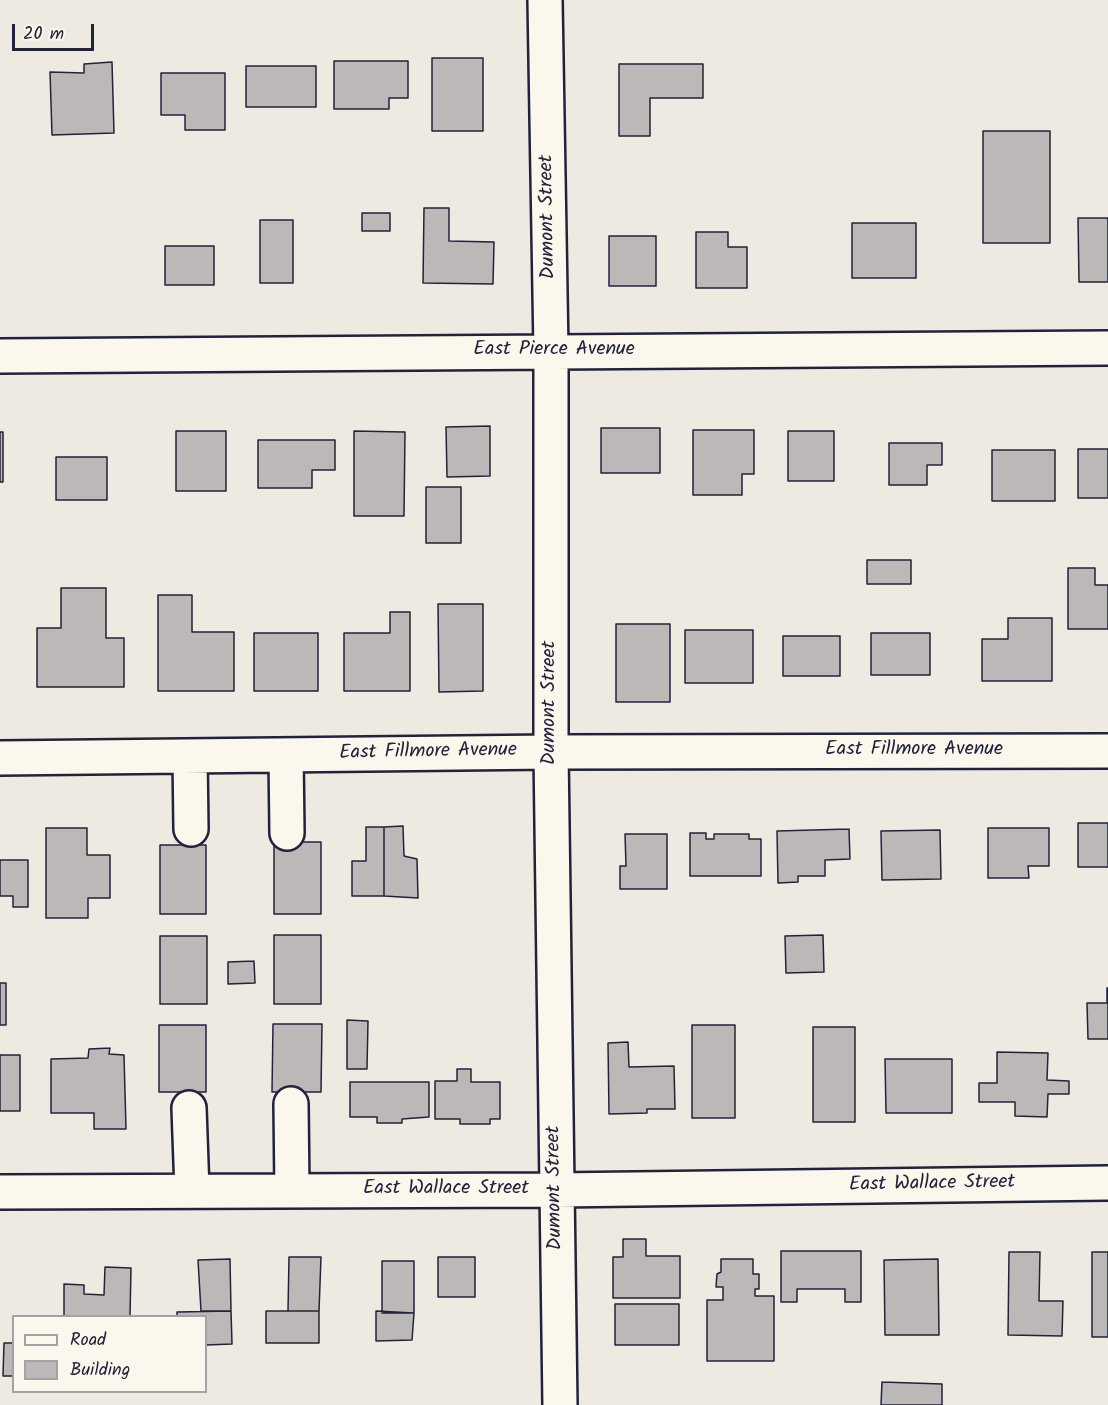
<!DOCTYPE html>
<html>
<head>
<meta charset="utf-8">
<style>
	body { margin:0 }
	#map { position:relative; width:1108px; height:1405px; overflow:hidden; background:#eeeae2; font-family:Kalam,sans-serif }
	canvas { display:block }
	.legend { position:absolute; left:12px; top:1315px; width:195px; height:78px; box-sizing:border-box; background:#fbf7ec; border:2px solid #a4a2a5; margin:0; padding:8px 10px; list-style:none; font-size:18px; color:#22223b }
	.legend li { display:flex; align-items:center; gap:12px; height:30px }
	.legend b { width:30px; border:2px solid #a4a2a5 }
	.scale { position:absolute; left:12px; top:24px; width:82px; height:27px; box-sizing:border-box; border:3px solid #22223b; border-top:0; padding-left:8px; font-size:18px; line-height:21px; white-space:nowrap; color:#22223b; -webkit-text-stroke:4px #fbf7ec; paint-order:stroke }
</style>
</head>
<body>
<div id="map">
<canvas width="1108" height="1405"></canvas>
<ul class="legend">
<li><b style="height:8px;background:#fbf7ec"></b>Road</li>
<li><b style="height:16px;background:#bcb8b8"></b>Building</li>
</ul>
<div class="scale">20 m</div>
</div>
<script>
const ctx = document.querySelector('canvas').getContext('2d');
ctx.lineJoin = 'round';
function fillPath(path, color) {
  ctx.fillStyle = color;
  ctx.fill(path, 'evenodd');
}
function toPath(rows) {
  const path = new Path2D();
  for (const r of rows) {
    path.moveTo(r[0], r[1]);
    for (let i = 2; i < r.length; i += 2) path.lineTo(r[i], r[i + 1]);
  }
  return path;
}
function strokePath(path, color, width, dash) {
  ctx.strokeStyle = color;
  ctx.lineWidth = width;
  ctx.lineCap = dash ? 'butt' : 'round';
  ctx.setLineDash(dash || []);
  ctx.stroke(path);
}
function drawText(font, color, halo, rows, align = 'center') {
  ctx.font = font + ' Kalam,sans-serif';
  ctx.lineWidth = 4.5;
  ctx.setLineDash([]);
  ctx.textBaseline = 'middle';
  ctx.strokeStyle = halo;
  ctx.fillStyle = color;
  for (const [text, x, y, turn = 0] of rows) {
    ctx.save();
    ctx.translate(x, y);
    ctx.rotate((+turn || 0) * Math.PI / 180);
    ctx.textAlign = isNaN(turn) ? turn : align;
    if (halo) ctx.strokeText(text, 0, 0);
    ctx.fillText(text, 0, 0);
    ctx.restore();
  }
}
const building = toPath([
	[432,58,483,58,483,131,432,131,432,58],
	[334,61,408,61,408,98,389,98,389,109,334,109,334,61],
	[112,62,114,133,52,135,50,72,84,73,84,64,112,62],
	[619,64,703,64,703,98,650,98,650,136,619,136,619,64],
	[246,66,316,66,316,107,246,107,246,66],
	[161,73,225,73,225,130,185,130,185,115,161,115,161,73],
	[983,131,1050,131,1050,243,983,243,983,131],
	[424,208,449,208,449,241,494,242,493,284,423,283,424,208],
	[362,213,390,213,390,231,362,231,362,213],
	[1078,218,1108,218,1108,282,1079,282,1078,218],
	[260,220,293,220,293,283,260,283,260,220],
	[852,223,916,223,916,278,852,278,852,223],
	[696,232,728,232,728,247,747,247,747,288,696,288,696,232],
	[609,236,656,236,656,286,609,286,609,236],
	[165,246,214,246,214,285,165,285,165,246],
	[490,426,490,476,447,477,446,427,490,426],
	[601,428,660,428,660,473,601,473,601,428],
	[693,430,754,430,754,474,742,474,742,495,693,495,693,430],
	[176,431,226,431,226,491,176,491,176,431],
	[354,431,405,432,404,516,354,516,354,431],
	[788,431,834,431,834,481,788,481,788,431],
	[0,432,3,432,3,482,0,482,0,432],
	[258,440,335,440,335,470,312,470,312,488,258,488,258,440],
	[889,443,942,443,942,465,927,465,927,485,889,485,889,443],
	[1078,449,1108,449,1108,498,1078,498,1078,449],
	[992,450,1055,450,1055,501,992,501,992,450],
	[56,457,107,457,107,500,56,500,56,457],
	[426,487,461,487,461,543,426,543,426,487],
	[867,560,911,560,911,584,867,584,867,560],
	[1068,568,1095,568,1095,585,1108,585,1108,629,1068,629,1068,568],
	[61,588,106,588,106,638,124,638,124,687,37,687,37,628,61,628,61,588],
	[158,595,192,595,192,632,234,632,234,691,158,691,158,595],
	[438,604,483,604,483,691,439,692,438,604],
	[390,612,410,612,410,691,344,691,344,633,390,633,390,612],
	[1008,618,1052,618,1052,681,982,681,982,639,1008,639,1008,618],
	[616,624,670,624,670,702,616,702,616,624],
	[685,630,753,630,753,683,685,683,685,630],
	[254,633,318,633,318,691,254,691,254,633],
	[871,633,930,633,930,675,871,675,871,633],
	[783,636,840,636,840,676,783,676,783,636],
	[1078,823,1108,823,1108,867,1078,867,1078,823],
	[403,826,404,856,417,859,418,898,384,896,384,827,403,826],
	[366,827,384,827,384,896,352,896,352,861,366,861,366,827],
	[46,828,87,828,87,855,110,855,110,898,88,898,88,918,46,918,46,828],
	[988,828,1049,828,1049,866,1028,866,1029,878,988,878,988,828],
	[849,829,850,859,825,860,825,876,798,876,798,882,778,883,777,831,849,829],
	[940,830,941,879,882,880,881,831,940,830],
	[690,833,706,833,706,839,714,839,714,834,749,834,749,839,761,839,761,876,690,876,690,833],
	[625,834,667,834,667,889,620,889,620,866,626,866,625,834],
	[274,842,321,842,321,914,274,914,274,842],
	[160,845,206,845,206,914,160,914,160,845],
	[0,860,28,860,28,907,13,907,13,896,0,896,0,860],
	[274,935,321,935,321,1004,274,1004,274,935],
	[823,935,824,972,786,973,785,936,823,935],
	[160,936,207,936,207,1004,160,1004,160,936],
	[254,961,255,983,228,984,228,962,254,961],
	[0,983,6,983,6,1025,0,1025,0,983],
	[1107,988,1108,988,1108,1039,1088,1039,1087,1003,1107,1003,1107,988],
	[347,1020,368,1021,367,1069,347,1069,347,1020],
	[273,1024,322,1024,321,1092,272,1092,273,1024],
	[159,1025,206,1025,206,1092,159,1092,159,1025],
	[692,1025,735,1025,735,1118,692,1118,692,1025],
	[813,1027,855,1027,855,1122,813,1122,813,1027],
	[628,1042,629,1067,674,1066,675,1109,647,1109,647,1113,609,1114,608,1043,628,1042],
	[110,1048,109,1054,124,1055,126,1129,94,1129,94,1113,51,1113,51,1059,88,1058,89,1049,110,1048],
	[997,1052,1048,1053,1047,1080,1069,1081,1069,1094,1048,1094,1047,1117,1015,1116,1015,1102,979,1102,979,1083,997,1083,997,1052],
	[0,1055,20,1055,20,1111,0,1111,0,1055],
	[885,1059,952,1059,952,1113,886,1113,885,1059],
	[457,1069,471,1069,471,1082,500,1082,500,1119,490,1119,490,1124,460,1124,460,1119,435,1119,435,1081,457,1081,457,1069],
	[350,1082,429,1082,429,1117,402,1119,402,1123,377,1123,377,1117,350,1117,350,1082],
	[623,1239,646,1239,646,1256,680,1256,680,1298,613,1298,613,1257,623,1257,623,1239],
	[781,1251,861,1251,861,1302,845,1302,845,1289,797,1289,797,1302,781,1302,781,1251],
	[1009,1252,1040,1252,1039,1301,1063,1301,1062,1336,1008,1335,1009,1252],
	[1092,1252,1108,1252,1108,1337,1092,1337,1092,1252],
	[289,1257,321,1257,319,1311,288,1311,289,1257],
	[438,1257,475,1257,475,1297,438,1297,438,1257],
	[230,1259,231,1311,201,1311,198,1260,230,1259],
	[721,1259,753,1259,753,1274,759,1274,759,1289,755,1289,755,1296,774,1296,774,1361,707,1361,707,1300,723,1300,723,1287,716,1287,717,1274,721,1272,721,1259],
	[938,1259,939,1335,885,1335,884,1260,938,1259],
	[382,1261,414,1261,414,1313,382,1313,382,1261],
	[105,1267,131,1268,130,1316,64,1316,64,1284,84,1285,84,1294,104,1295,105,1267],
	[615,1304,679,1304,679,1345,615,1345,615,1304],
	[231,1311,232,1344,206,1345,206,1316,177,1316,177,1312,231,1311],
	[266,1311,319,1311,319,1343,266,1343,266,1311],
	[376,1311,414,1313,412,1340,376,1341,376,1311],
	[4,1343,14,1343,14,1376,3,1376,4,1343],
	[882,1382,942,1384,942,1405,881,1405,882,1382]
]);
fillPath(building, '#bcb8b8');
strokePath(building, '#22223b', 1.5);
const minor = toPath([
	[545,0,551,351,551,752,560,1405],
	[0,356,1108,348],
	[286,755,287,833],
	[190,756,191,829],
	[0,758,551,752,1108,751],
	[291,1104,292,1191],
	[189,1108,192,1191],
	[0,1192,556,1190,1108,1183]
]);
strokePath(minor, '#22223b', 38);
strokePath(minor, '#fbf7ec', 33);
drawText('20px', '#22223b', '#fbf7ec', [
	["Dumont Street",549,217,-91],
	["East Pierce Avenue",554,351],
	["Dumont Street",551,703,-90],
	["East Fillmore Avenue",914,751],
	["East Fillmore Avenue",428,753,-1],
	["East Wallace Street",932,1185,-1],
	["Dumont Street",556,1188,-91],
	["East Wallace Street",446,1190]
]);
</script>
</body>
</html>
